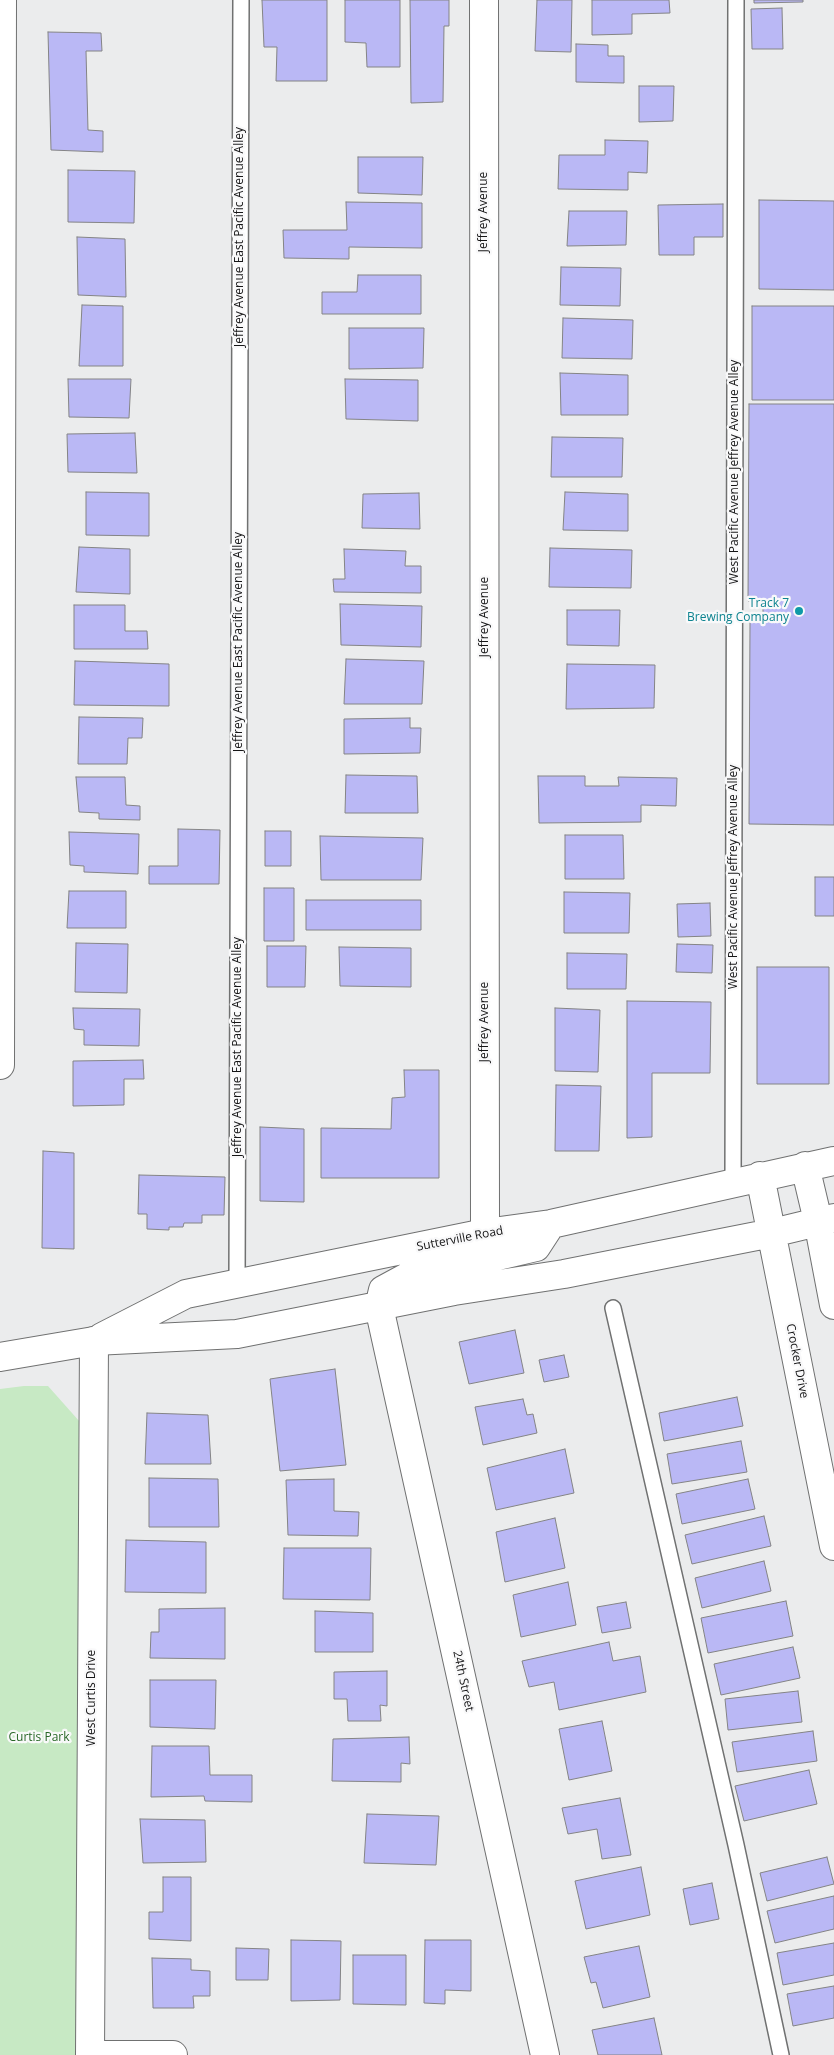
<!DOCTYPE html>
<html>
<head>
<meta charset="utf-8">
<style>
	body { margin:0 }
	canvas { display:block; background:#ebeced }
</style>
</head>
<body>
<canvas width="834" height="2055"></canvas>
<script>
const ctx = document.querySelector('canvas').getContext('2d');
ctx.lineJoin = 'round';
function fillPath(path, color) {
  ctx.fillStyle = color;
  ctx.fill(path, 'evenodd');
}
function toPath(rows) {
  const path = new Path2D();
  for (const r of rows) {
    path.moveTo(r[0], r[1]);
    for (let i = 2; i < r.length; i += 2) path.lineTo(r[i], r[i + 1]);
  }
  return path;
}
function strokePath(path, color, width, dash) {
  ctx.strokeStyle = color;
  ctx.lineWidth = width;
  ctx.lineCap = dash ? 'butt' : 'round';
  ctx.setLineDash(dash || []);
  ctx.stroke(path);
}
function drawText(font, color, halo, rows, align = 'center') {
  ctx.font = font + ' "Open Sans",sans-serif';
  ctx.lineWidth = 4.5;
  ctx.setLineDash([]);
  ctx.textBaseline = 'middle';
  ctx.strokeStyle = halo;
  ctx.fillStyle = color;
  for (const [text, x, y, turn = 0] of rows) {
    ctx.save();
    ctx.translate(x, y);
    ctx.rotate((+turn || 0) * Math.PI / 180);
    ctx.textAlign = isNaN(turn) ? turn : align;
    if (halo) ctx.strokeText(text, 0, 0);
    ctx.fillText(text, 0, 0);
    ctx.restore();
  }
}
fillPath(toPath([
	[24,1386,48,1386,80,1422,77,2055,0,2055,0,1389]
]), '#c7e9c4');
const building = toPath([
	[262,0,327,0,327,81,276,81,277,47,264,47,262,0],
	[345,0,400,0,400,67,367,67,366,43,345,42,345,0],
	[410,0,449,0,449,26,444,26,443,102,411,103,410,0],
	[537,0,572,0,571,52,535,51,537,0],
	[592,0,669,0,670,13,632,14,632,34,592,35,592,0],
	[754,0,803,0,803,2,754,3,754,0],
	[782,8,783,49,752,49,751,9,782,8],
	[48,32,101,33,102,51,86,51,88,130,103,131,103,152,51,150,48,32],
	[576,44,608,45,608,56,624,56,624,83,576,82,576,44],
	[639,86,674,86,673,121,639,122,639,86],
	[605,140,648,141,647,173,628,172,628,190,558,189,559,155,605,155,605,140],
	[358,157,423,157,422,195,358,193,358,157],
	[68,170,135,171,134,223,68,222,68,170],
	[759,200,834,201,834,290,759,289,759,200],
	[346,202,422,203,422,248,349,247,349,259,284,258,283,230,347,230,346,202],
	[723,204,723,237,694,237,694,255,659,255,658,205,723,204],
	[569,211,627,211,626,245,567,246,569,211],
	[77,237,125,239,126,297,78,295,77,237],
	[561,267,621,268,620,306,560,305,561,267],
	[358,275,421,275,421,314,322,314,322,292,357,292,358,275],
	[82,305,123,306,123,366,79,366,82,305],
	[752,306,834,306,834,400,752,400,752,306],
	[563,318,633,320,632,359,562,358,563,318],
	[349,328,424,328,423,368,349,369,349,328],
	[560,373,628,375,628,415,561,415,560,373],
	[68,379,131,379,129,418,69,417,68,379],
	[345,379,418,380,418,421,346,419,345,379],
	[749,404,834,404,834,825,749,824,750,622,763,622,763,601,748,601,749,404],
	[135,433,137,473,68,472,67,434,135,433],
	[552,437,623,438,622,477,551,477,552,437],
	[86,492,149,493,149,536,86,535,86,492],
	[565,492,628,494,628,531,563,530,565,492],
	[419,493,420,529,362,528,363,494,419,493],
	[79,547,130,549,130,594,76,592,79,547],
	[550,548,632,550,631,588,549,587,550,548],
	[344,549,406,551,405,566,421,566,421,593,334,592,333,579,345,579,344,549],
	[340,604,422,606,421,647,341,645,340,604],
	[74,605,125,605,125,631,147,631,148,649,74,649,74,605],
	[567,610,620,610,619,646,567,645,567,610],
	[346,659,424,661,422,704,344,704,346,659],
	[75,661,169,664,169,706,74,705,75,661],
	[567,664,655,665,654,708,566,709,567,664],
	[79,717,143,718,142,738,128,738,127,764,78,764,79,717],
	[410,718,410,728,421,728,420,753,344,754,344,719,410,718],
	[346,775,417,776,418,813,345,813,346,775],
	[538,776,585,776,585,786,619,786,618,777,677,778,676,806,641,805,641,822,539,823,538,776],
	[76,777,125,777,126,805,140,806,140,820,99,819,99,813,79,812,76,777],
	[178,829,220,830,219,884,149,884,149,866,178,866,178,829],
	[265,831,291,831,291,866,265,866,265,831],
	[69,832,139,834,138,874,84,872,84,866,70,865,69,832],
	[565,835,623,835,624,879,565,879,565,835],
	[320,836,423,838,421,880,321,880,320,836],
	[815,877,834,877,834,916,815,916,815,877],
	[264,888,294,888,294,941,264,941,264,888],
	[69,891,126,891,126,928,67,928,69,891],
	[564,892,630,893,629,933,564,933,564,892],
	[306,900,421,900,421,930,306,930,306,900],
	[710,903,711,936,678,937,677,904,710,903],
	[76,943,128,944,127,993,75,992,76,943],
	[677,944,713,945,712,973,676,972,677,944],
	[267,946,306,946,305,987,267,987,267,946],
	[339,947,411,948,411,987,340,986,339,947],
	[567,953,627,954,626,989,567,989,567,953],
	[757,967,829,967,829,1084,757,1084,757,967],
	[627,1001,711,1002,710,1073,652,1073,652,1137,627,1138,627,1001],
	[73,1008,140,1009,139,1046,84,1045,84,1030,74,1029,73,1008],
	[555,1008,600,1010,598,1072,555,1071,555,1008],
	[143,1060,144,1079,124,1079,124,1105,73,1106,73,1061,143,1060],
	[404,1070,439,1070,439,1178,321,1178,321,1128,391,1129,392,1098,405,1097,404,1070],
	[556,1085,601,1086,599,1151,555,1151,556,1085],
	[260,1127,304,1129,304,1202,260,1201,260,1127],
	[43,1151,74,1153,74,1249,42,1248,43,1151],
	[139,1175,225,1177,224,1215,202,1215,202,1223,184,1223,183,1227,169,1227,169,1230,147,1229,147,1214,138,1214,139,1175],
	[515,1330,524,1373,469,1384,459,1342,515,1330],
	[564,1355,569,1377,544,1382,539,1360,564,1355],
	[335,1369,346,1465,280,1471,270,1379,335,1369],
	[737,1397,743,1426,664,1441,659,1413,737,1397],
	[523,1399,527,1415,533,1414,537,1433,483,1445,475,1407,523,1399],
	[147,1413,208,1415,211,1464,145,1464,147,1413],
	[741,1441,747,1472,672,1484,667,1454,741,1441],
	[565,1449,574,1493,496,1510,487,1468,565,1449],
	[149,1478,218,1479,219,1527,149,1527,149,1478],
	[334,1479,334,1511,359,1512,358,1536,288,1535,286,1480,334,1479],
	[748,1479,755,1509,682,1524,676,1494,748,1479],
	[764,1516,771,1546,692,1564,685,1535,764,1516],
	[555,1518,565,1568,505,1582,496,1532,555,1518],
	[126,1540,206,1542,206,1593,125,1592,126,1540],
	[284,1548,371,1548,370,1600,283,1599,284,1548],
	[764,1561,771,1591,702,1608,695,1578,764,1561],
	[568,1582,576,1625,521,1637,513,1595,568,1582],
	[786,1601,793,1636,708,1653,701,1618,786,1601],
	[626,1602,631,1628,602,1633,597,1607,626,1602],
	[225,1608,225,1659,150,1658,151,1632,159,1632,159,1609,225,1608],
	[315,1611,373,1613,373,1652,315,1652,315,1611],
	[609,1642,613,1661,640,1656,646,1692,559,1710,554,1682,529,1687,522,1661,609,1642],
	[793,1647,800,1678,721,1695,714,1664,793,1647],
	[387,1671,387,1706,380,1705,381,1721,348,1721,347,1699,334,1699,334,1672,387,1671],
	[150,1680,216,1680,215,1729,150,1727,150,1680],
	[798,1691,802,1722,728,1730,725,1699,798,1691],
	[602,1721,612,1771,569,1780,559,1729,602,1721],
	[813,1731,817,1761,737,1772,732,1742,813,1731],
	[409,1737,410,1764,401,1763,401,1782,332,1781,333,1739,409,1737],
	[152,1746,209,1746,210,1775,252,1775,252,1802,205,1801,204,1796,151,1797,152,1746],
	[809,1770,817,1804,744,1821,735,1786,809,1770],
	[620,1798,631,1855,602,1859,597,1829,568,1834,562,1808,620,1798],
	[367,1814,439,1816,436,1865,364,1863,367,1814],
	[140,1819,205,1820,206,1862,143,1863,140,1819],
	[827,1857,834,1884,767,1901,760,1873,827,1857],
	[641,1867,650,1915,586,1929,575,1881,641,1867],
	[163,1877,191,1877,191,1941,149,1939,149,1912,163,1912,163,1877],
	[712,1883,719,1919,690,1925,683,1889,712,1883],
	[834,1896,834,1929,775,1943,767,1911,834,1896],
	[291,1940,341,1941,340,2000,291,2001,291,1940],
	[425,1940,471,1940,471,1991,445,1990,445,2004,424,2003,425,1940],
	[834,1943,834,1975,783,1985,777,1953,834,1943],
	[639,1946,650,1997,603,2008,596,1982,591,1983,584,1957,639,1946],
	[236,1948,269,1949,268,1980,236,1980,236,1948],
	[353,1955,406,1955,406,2005,353,2004,353,1955],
	[152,1958,191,1959,191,1970,210,1971,210,1996,193,1996,194,2008,153,2008,152,1958],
	[834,1986,834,2018,793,2026,787,1994,834,1986],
	[654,2018,662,2055,598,2055,592,2030,654,2018]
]);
fillPath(building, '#bab8f5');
strokePath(building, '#848485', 1);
const lane = toPath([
	[733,1183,736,0],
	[237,1284,241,0],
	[613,1308,736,1845,781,2055]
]);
const street = toPath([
	[484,0,485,1233],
	[0,1065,2,0],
	[379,1307,545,2055],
	[90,2055,94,1341],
	[90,2055,173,2055]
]);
const secondary = toPath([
	[805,1166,818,1221,834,1305],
	[760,1176,834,1546],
	[379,1307,383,1290,407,1277,536,1247,551,1224],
	[102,1337,186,1294,485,1233,551,1224,834,1161],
	[0,1357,94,1341,237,1334,454,1291,564,1274,650,1257,772,1233,834,1218]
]);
strokePath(lane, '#707171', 18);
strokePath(street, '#707171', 30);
strokePath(secondary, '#707171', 30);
strokePath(lane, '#fff', 15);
strokePath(street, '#fff', 28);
strokePath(secondary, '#fff', 28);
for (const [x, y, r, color] of [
	[799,611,5,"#0f9aa8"]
]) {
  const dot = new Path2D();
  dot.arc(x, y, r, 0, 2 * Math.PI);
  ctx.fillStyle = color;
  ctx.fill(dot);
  strokePath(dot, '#f9f9fa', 2);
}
drawText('12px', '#151516', '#f9f9fa', [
	["Jeffrey Avenue",484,212,-90],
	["Jeffrey Avenue East Pacific Avenue Alley",240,237,-90],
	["West Pacific Avenue Jeffrey Avenue Alley",735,472,-90],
	["Jeffrey Avenue",485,617,-90],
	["Jeffrey Avenue East Pacific Avenue Alley",239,642,-90],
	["West Pacific Avenue Jeffrey Avenue Alley",734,877,-90],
	["Jeffrey Avenue",485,1022,-90],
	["Jeffrey Avenue East Pacific Avenue Alley",238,1047,-90],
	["Sutterville Road",460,1239,-11],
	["Crocker Drive",797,1361,79],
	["24th Street",463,1681,78],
	["West Curtis Drive",92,1698,-90]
]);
drawText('12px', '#0d838f', '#f9f9fa', [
	["Track 7",789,604],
	["Brewing Company",789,618]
], 'right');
drawText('12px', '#286727', '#f9f9fa', [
	["Curtis Park",39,1738]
]);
</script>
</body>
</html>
